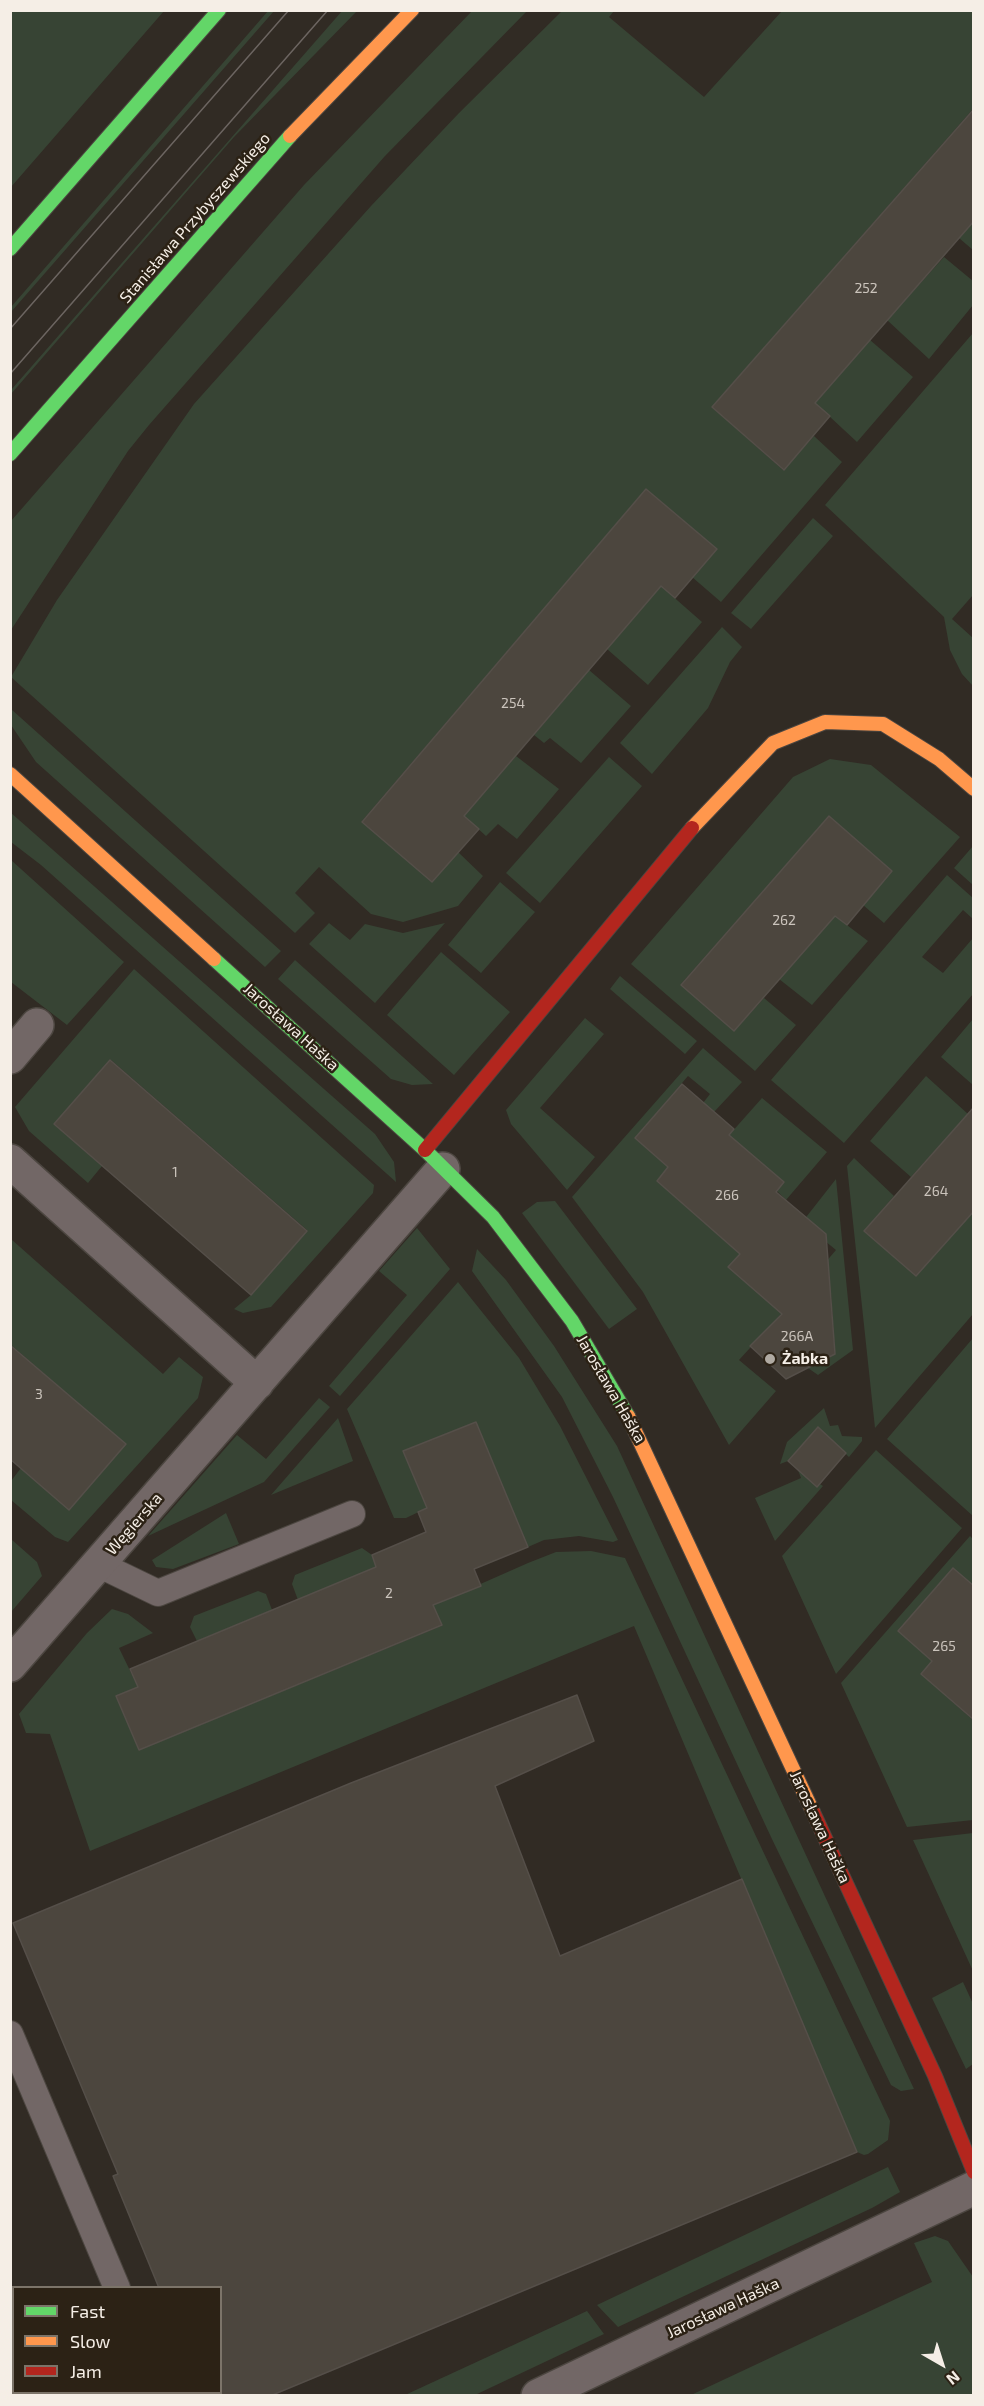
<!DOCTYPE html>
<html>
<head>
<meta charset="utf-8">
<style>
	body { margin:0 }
	#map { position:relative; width:984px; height:2406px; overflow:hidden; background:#312b24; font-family:"Exo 2",sans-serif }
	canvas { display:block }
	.frame { position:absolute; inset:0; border:12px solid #f5eee6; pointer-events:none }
	.legend { position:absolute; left:12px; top:2286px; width:210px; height:108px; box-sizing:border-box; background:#2c2215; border:2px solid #7c7469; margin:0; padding:8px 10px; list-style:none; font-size:18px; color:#f5eee6 }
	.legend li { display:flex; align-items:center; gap:12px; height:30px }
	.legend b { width:30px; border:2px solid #7c7469 }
	.north { position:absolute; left:912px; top:2334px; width:60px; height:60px; -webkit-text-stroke:4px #2c2215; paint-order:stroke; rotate:141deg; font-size:16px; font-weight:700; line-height:24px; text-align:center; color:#f5eee6 }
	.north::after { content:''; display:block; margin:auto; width:21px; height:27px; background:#f5eee6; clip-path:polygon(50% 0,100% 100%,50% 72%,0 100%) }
</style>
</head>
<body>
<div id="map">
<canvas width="984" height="2406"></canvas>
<div class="frame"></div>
<ul class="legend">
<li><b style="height:8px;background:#63d668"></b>Fast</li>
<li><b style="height:8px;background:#ff974d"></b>Slow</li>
<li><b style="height:8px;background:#b3261e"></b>Jam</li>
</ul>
<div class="north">N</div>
</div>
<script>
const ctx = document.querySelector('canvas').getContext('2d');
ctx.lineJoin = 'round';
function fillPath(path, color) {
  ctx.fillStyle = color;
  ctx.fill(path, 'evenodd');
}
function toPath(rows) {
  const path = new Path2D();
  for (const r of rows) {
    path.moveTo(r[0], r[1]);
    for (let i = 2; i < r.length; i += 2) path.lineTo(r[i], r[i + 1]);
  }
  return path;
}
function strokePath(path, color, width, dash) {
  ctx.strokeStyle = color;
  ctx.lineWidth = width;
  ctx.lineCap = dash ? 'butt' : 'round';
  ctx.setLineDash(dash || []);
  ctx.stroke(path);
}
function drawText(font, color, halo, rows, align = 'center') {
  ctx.font = font + ' "Exo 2",sans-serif';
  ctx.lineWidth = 5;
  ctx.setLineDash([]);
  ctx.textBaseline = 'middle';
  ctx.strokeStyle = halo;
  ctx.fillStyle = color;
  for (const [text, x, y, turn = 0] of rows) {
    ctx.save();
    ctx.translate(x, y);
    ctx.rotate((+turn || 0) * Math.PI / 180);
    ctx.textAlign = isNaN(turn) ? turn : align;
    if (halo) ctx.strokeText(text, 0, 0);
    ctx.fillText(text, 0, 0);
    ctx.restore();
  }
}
fillPath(toPath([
	[473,10,527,11,385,156,149,425,128,451,11,630,11,521,304,185],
	[10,11,164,11,11,187,10,187],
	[268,11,274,11,11,312,11,307],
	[342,11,357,11,234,137,11,394,11,390],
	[562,11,614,11,609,17,704,97,782,11,973,11,973,109,712,407,783,470,814,436,842,462,721,602,692,577,717,549,646,489,362,821,432,882,458,852,483,876,458,906,403,922,371,914,319,867,295,893,315,913,295,933,11,677,57,600,194,404,371,206,459,113],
	[973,221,973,250,959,238],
	[944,257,973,281,973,305,929,359,887,320],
	[973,333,973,595,952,619,973,638,973,686,962,674,950,650,944,617,825,505],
	[870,340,913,377,857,442,815,403],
	[813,518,833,536,751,629,731,613],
	[661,586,702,622,648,685,607,649],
	[722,627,742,647,730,662,708,708,652,774,620,743],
	[589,670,631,706,581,763,550,738,544,743,534,735],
	[11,709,281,951,265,967,36,762,11,725],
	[516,756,559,789,517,839,498,824,486,836,464,816],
	[609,757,642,786,540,903,506,873],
	[830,759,871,765,960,837,884,923,863,905,892,871,829,816,681,984,734,1031,764,998,796,1025,755,1071,631,964,793,777],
	[10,812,375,1134,394,1162,396,1182,41,865,11,842],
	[973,846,974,846,973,885,954,868],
	[11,860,124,962,67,1025,11,982],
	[947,875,973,898,973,919,963,910,922,957,943,973,973,938,973,994,844,1143,771,1080],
	[500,882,535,912,481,973,448,945],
	[835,916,868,941,812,1005,779,979],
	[329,923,350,940,365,924,403,933,445,923,375,1003,309,944],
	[441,952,510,1012,454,1075,387,1015],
	[295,960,433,1084,412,1085,391,1079,278,979],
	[134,969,374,1185,373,1193,271,1307,243,1313,234,1309,251,1295,307,1230,111,1060,54,1124,102,1166,88,1183,29,1131,15,1107],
	[620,976,697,1041,685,1054,610,989],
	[585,1018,604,1034,540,1108,595,1157,567,1190,511,1124,506,1110],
	[973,1019,973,1085,941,1057],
	[703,1048,742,1082,714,1112,703,1103,710,1094,688,1076,635,1138,668,1167,657,1181,740,1254,782,1313,739,1360,776,1391,729,1445,643,1292,572,1197],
	[926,1076,968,1114,911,1177,870,1141],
	[762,1098,827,1152,786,1200,777,1191,783,1182,722,1143],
	[854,1158,894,1196,864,1231,916,1276,973,1211,973,1314,875,1428,847,1166],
	[836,1179,853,1350,818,1375,808,1368,835,1354,831,1294,812,1278,836,1250,814,1232,796,1230],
	[555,1201,637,1309,609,1329,522,1213,537,1202],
	[417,1228,450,1269,340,1396,329,1386,407,1295,379,1271],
	[11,1239,163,1374,179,1357,203,1377,198,1398,68,1542,55,1537,11,1500,11,1481,21,1468,125,1444,11,1345],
	[477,1249,506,1280,554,1346,617,1446,914,2089,901,2091,891,2085,771,1837,613,1497,562,1397,472,1271],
	[458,1282,519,1358,560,1426,618,1540,613,1542,579,1536,544,1540,528,1547,427,1508,406,1518,394,1518,347,1409],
	[973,1338,973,1516,887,1439],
	[319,1398,330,1407,264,1482,148,1536,237,1435,266,1459],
	[824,1408,830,1426,838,1425,842,1436,862,1437,862,1441,849,1457,817,1428,788,1461,780,1464,787,1442],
	[338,1418,353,1461,271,1495],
	[876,1450,962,1528,836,1674,782,1556],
	[798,1470,823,1486,775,1541,755,1498,801,1478],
	[226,1513,239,1544,173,1569,156,1567,152,1560],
	[970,1536,973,1539,973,1586,953,1568,898,1631,932,1661,921,1674,973,1720,973,1820,907,1827,841,1683],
	[11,1539,37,1562,42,1576,11,1612],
	[362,1548,372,1555,376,1567,298,1600,292,1584,295,1575],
	[591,1551,625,1558,890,2121,888,2140,868,2154,864,2155,857,2152,634,1626,90,1851,50,1734,26,1733,19,1714,87,1633,112,1609,128,1614,153,1633,119,1648,138,1687,116,1696,139,1750,441,1626,433,1605,528,1563,556,1552],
	[258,1591,266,1594,272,1610,197,1641,190,1627,194,1616],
	[973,1833,974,1833,973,1971,913,1840],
	[963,1982,974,2006,973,2064,966,2069,932,1998],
	[888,2167,900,2192,872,2208,618,2327,597,2305],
	[935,2236,948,2241,973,2277,973,2395,691,2395,932,2282,914,2243],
	[587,2311,604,2334,475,2395,405,2395]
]), '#374434');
const building = toPath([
	[974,109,974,221,815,403,830,416,784,470,712,407,974,109],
	[646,489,717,549,675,598,661,586,589,670,464,816,479,829,432,882,362,822,646,489],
	[829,816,892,871,847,925,835,916,734,1031,681,985,829,816],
	[110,1060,307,1231,251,1295,54,1124,110,1060],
	[682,1084,734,1129,729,1135,784,1182,776,1192,826,1234,835,1354,786,1379,750,1346,782,1314,728,1267,740,1254,657,1181,668,1167,635,1138,682,1084],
	[974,1107,974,1211,916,1276,864,1231,974,1107],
	[10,1345,126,1444,69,1510,10,1459,10,1345],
	[476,1422,528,1547,474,1569,481,1586,433,1605,442,1625,139,1750,116,1696,138,1687,130,1669,376,1567,372,1555,426,1532,418,1512,427,1508,403,1451,476,1422],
	[818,1427,846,1453,817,1487,788,1461,818,1427],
	[953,1568,974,1586,974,1720,921,1674,932,1661,898,1631,953,1568],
	[577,1695,594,1741,495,1786,560,1956,742,1879,857,2152,270,2396,220,2396,220,2288,159,2288,113,2176,118,2174,13,1923,351,1783,577,1695]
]);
fillPath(building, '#4c463e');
strokePath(building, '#554f49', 1.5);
const lane = toPath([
	[98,1564,158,1593,352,1514],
	[10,2034,117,2288],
	[162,2392,163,2396]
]);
const street = toPath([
	[10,1057,37,1025],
	[10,1161,257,1383],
	[10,1665,443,1169],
	[538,2396,974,2188]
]);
const fast = toPath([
	[10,249,219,10],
	[10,454,290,136],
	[214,959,425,1150,493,1217,572,1321,628,1416]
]);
const slow = toPath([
	[290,136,412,10],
	[10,774,214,959],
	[692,828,773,743,825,722,883,724,939,759,974,789],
	[628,1416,813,1812]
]);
const jam = toPath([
	[425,1150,692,828],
	[813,1812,935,2076,974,2172]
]);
strokePath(lane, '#4c4640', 28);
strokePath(street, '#4c4640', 36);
strokePath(fast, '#4c4640', 16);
strokePath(slow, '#4c4640', 16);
strokePath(jam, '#4c4640', 16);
strokePath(lane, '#726766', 26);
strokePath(street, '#726766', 33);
strokePath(fast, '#63d668', 14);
strokePath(slow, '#ff974d', 14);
strokePath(jam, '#b3261e', 14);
strokePath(toPath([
	[10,329,289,10],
	[10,374,328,10]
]), '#6c6561', 1.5);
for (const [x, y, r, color] of [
	[770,1359,6,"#b0aaa2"]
]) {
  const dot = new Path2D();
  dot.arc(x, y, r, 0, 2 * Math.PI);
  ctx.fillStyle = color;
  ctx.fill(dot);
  strokePath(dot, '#2c2215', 2);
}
drawText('14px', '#cbc4bc', null, [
	["252",866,288],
	["254",513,703],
	["262",784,920],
	["1",175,1172],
	["264",936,1191],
	["266",727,1195],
	["266A",797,1336],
	["3",39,1394],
	["2",389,1593],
	["265",944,1646]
]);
drawText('16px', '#f5eee6', '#2c2215', [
	["Stanisława Przybyszewskiego",195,218,-49],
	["Jarosława Haška",291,1027,42],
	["Jarosława Haška",611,1389,60],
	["Węgierska",134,1524,-49],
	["Jarosława Haška",820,1827,65],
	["Jarosława Haška",723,2308,-25]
]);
drawText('bold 16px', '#f5eee6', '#2c2215', [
	["Żabka",782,1359]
], 'left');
</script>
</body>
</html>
